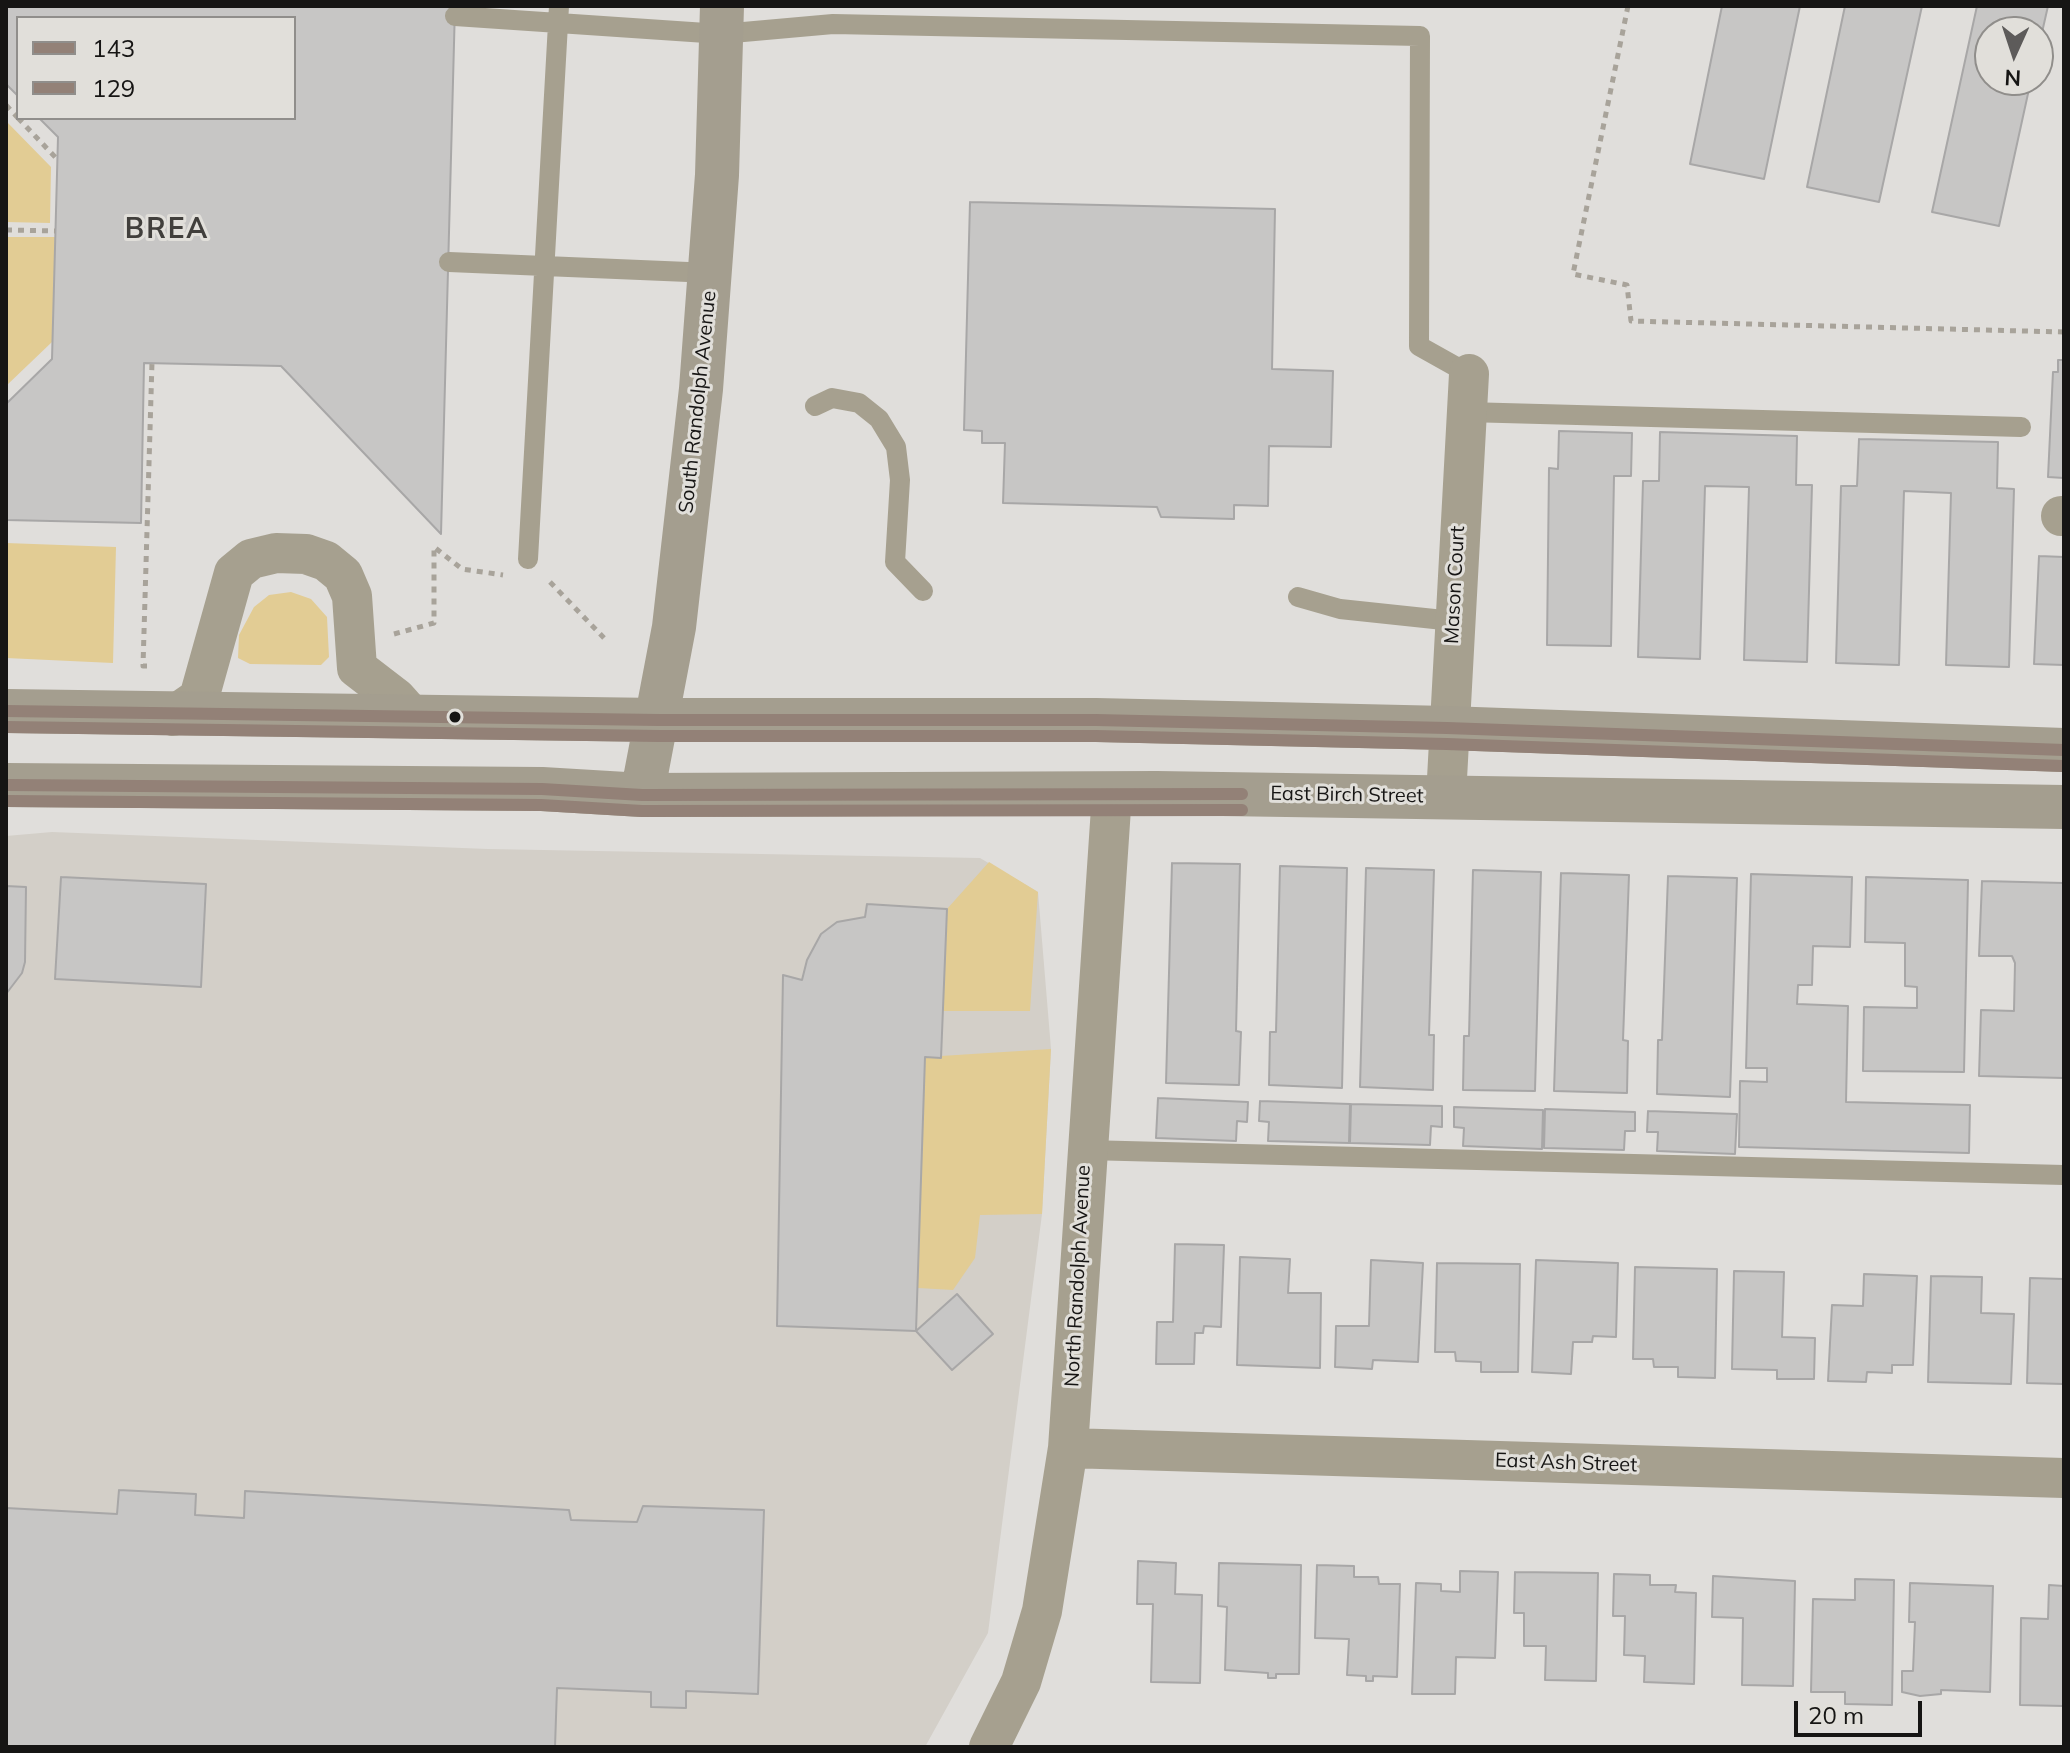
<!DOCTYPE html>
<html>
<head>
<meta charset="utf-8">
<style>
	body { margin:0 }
	#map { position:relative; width:2070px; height:1753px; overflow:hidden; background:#e0dedb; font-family:Mulish,sans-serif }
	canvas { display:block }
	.frame { position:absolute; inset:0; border:8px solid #161514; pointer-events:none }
	.legend { position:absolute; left:16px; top:16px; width:280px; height:104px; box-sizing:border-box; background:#e1dfda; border:2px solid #908e8b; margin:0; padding:10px 14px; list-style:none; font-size:24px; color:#161514 }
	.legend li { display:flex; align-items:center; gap:16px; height:40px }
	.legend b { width:40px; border:2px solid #908e8b }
	.north { position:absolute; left:1974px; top:16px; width:80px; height:80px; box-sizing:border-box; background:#e1dfda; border:2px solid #908e8b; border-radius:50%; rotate:183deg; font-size:22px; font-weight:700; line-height:32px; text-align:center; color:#161514 }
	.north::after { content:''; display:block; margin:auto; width:28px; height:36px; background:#5d5b5a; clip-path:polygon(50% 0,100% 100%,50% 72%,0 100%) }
	.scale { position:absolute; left:1794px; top:1701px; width:128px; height:36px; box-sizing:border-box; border:4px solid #161514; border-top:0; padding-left:10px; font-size:24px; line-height:28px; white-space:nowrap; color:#161514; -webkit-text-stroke:6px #e1dfda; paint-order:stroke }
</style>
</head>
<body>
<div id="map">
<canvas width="2070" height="1753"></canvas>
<div class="frame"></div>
<ul class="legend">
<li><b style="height:10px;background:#938177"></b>143</li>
<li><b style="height:10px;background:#938177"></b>129</li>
</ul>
<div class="north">N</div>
<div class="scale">20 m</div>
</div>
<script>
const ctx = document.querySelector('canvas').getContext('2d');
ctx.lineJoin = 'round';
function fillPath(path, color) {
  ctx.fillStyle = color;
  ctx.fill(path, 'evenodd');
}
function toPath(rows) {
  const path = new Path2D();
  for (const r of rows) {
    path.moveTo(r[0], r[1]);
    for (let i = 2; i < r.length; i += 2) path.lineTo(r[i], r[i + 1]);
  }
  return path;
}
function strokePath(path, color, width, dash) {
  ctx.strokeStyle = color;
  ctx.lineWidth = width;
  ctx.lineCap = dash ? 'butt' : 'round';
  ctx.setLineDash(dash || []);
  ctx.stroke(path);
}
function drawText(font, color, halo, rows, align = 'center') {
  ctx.font = font + ' Mulish,sans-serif';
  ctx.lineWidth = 6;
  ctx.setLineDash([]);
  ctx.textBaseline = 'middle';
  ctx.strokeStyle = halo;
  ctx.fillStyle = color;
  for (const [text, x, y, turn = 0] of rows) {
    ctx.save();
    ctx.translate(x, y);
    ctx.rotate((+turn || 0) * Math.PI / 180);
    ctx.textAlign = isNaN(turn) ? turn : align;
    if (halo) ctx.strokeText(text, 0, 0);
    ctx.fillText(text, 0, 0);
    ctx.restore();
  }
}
fillPath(toPath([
	[52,832,488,849,980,858,1038,892,1051,1049,1042,1214,988,1633,925,1747,6,1747,6,836]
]), '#d3cfc8');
fillPath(toPath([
	[6,121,51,167,50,223,6,222],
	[6,237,55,237,52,342,6,386],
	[6,543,116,547,113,663,6,658],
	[291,592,311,599,327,617,329,657,321,665,250,664,238,658,239,635,254,607,269,595],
	[989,862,1038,892,1030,1011,943,1011,947,909],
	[1051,1049,1042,1214,980,1215,975,1258,953,1290,918,1288,925,1057]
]), '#e2cc94');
const building = toPath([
	[6,6,455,6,441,534,281,366,144,363,141,523,6,520,6,404,52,359,58,137,39,118,294,118,294,18,18,18,18,96,6,84,6,6],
	[1722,6,1800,6,1764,179,1690,164,1722,6],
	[1845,6,1922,6,1879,202,1807,187,1845,6],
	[1977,6,2048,6,2038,50,2038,32,1990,32,1990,80,2031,80,1999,226,1932,212,1977,6],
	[970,202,1275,209,1272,369,1333,371,1331,447,1269,446,1268,506,1234,505,1234,519,1161,517,1157,507,1003,503,1005,443,982,443,982,431,964,430,970,202],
	[2058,360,2064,360,2064,478,2048,477,2053,372,2058,372,2058,360],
	[1559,431,1632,433,1631,476,1614,476,1611,646,1547,645,1549,468,1558,469,1559,431],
	[1660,432,1797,436,1796,485,1812,485,1807,662,1744,660,1749,487,1705,486,1700,659,1638,657,1643,481,1659,481,1660,432],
	[1859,439,1998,442,1997,488,2014,489,2009,667,1946,665,1951,493,1904,491,1899,665,1836,663,1841,486,1857,486,1859,439],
	[2039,556,2064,557,2064,665,2034,664,2039,556],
	[1172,863,1240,864,1236,1031,1241,1032,1239,1085,1166,1083,1172,863],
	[1280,866,1347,868,1342,1088,1269,1085,1270,1032,1276,1032,1280,866],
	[1366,868,1434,870,1429,1035,1434,1035,1433,1090,1360,1087,1366,868],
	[1473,870,1541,872,1535,1091,1463,1090,1464,1036,1469,1036,1473,870],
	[1561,873,1629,875,1623,1040,1628,1041,1627,1093,1554,1091,1561,873],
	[1751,874,1852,877,1850,947,1813,946,1812,985,1798,985,1797,1004,1848,1006,1846,1102,1970,1105,1969,1153,1739,1147,1740,1081,1767,1082,1767,1068,1746,1068,1751,874],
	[1668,876,1737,878,1730,1097,1657,1094,1658,1040,1662,1040,1668,876],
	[61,877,206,884,201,987,55,979,61,877],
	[1866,877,1968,880,1964,1072,1863,1071,1864,1007,1917,1008,1917,987,1905,986,1905,943,1865,942,1866,877],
	[1982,881,2064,883,2064,1078,1979,1076,1981,1010,2014,1011,2015,963,2012,956,1979,956,1982,881],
	[6,886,26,887,25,962,22,973,6,994,6,886],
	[867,904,947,909,941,1058,925,1057,916,1331,777,1326,783,975,802,980,807,960,821,934,837,922,865,917,867,904],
	[1158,1098,1248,1102,1247,1122,1237,1121,1236,1141,1156,1138,1158,1098],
	[1260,1101,1350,1104,1349,1143,1268,1141,1269,1122,1259,1121,1260,1101],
	[1351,1104,1442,1106,1442,1127,1431,1126,1430,1145,1350,1143,1351,1104],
	[1454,1107,1543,1110,1542,1149,1463,1146,1464,1128,1454,1127,1454,1107],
	[1545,1109,1635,1112,1635,1131,1625,1131,1624,1150,1544,1148,1545,1109],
	[1648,1111,1737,1114,1735,1154,1657,1151,1658,1132,1647,1132,1648,1111],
	[1175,1244,1224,1245,1221,1327,1204,1326,1203,1333,1195,1333,1194,1364,1156,1364,1157,1322,1173,1322,1175,1244],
	[1240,1257,1290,1259,1288,1293,1321,1293,1320,1368,1237,1365,1240,1257],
	[1371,1260,1423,1263,1418,1362,1373,1360,1372,1369,1335,1367,1336,1326,1369,1326,1371,1260],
	[1536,1260,1618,1263,1616,1337,1593,1336,1592,1342,1573,1342,1571,1374,1532,1372,1536,1260],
	[1437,1263,1520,1264,1518,1372,1481,1372,1481,1362,1456,1361,1455,1352,1435,1352,1437,1263],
	[1635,1267,1717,1269,1715,1378,1678,1377,1678,1367,1654,1367,1653,1359,1633,1359,1635,1267],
	[1734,1271,1784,1272,1782,1337,1815,1338,1814,1379,1777,1379,1777,1370,1732,1369,1734,1271],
	[1864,1274,1917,1276,1913,1365,1892,1365,1892,1373,1867,1372,1866,1382,1828,1381,1832,1305,1863,1306,1864,1274],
	[1931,1276,1982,1277,1981,1313,2014,1314,2011,1384,1928,1382,1931,1276],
	[2030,1278,2064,1279,2064,1384,2027,1383,2030,1278],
	[957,1294,993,1334,952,1370,916,1331,957,1294],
	[119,1490,196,1494,195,1515,244,1518,245,1491,569,1510,571,1520,637,1522,643,1506,764,1510,758,1694,686,1691,686,1708,651,1707,651,1692,557,1688,555,1747,6,1747,6,1508,117,1514,119,1490],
	[1138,1561,1176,1563,1175,1594,1202,1595,1200,1683,1151,1682,1153,1604,1137,1604,1138,1561],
	[1219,1563,1301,1565,1299,1674,1276,1674,1276,1678,1268,1678,1268,1673,1225,1670,1227,1607,1218,1606,1219,1563],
	[1317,1565,1354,1566,1354,1577,1378,1577,1379,1584,1400,1584,1397,1677,1373,1676,1373,1681,1366,1681,1366,1676,1347,1675,1349,1639,1315,1638,1317,1565],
	[1460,1571,1498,1572,1495,1658,1456,1657,1455,1694,1412,1694,1416,1583,1441,1584,1441,1591,1460,1592,1460,1571],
	[1515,1572,1598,1573,1596,1681,1545,1680,1546,1646,1524,1646,1524,1613,1514,1613,1515,1572],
	[1614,1574,1650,1575,1650,1585,1676,1585,1675,1592,1696,1593,1694,1684,1644,1682,1645,1656,1624,1655,1625,1616,1613,1616,1614,1574],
	[1713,1576,1795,1581,1793,1686,1742,1685,1743,1618,1712,1617,1713,1576],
	[1855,1579,1894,1580,1892,1705,1845,1704,1845,1692,1811,1692,1813,1599,1855,1600,1855,1579],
	[1910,1583,1993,1586,1990,1692,1941,1690,1941,1694,1920,1696,1902,1692,1902,1671,1913,1671,1915,1622,1909,1622,1910,1583],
	[2049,1585,2064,1586,2064,1706,2020,1705,2021,1618,2048,1619,2049,1585]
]);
fillPath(building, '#c7c6c5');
strokePath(building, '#a8a7a7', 2);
strokePath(toPath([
	[1628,6,1573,274,1627,285,1631,321,2064,332],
	[6,105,18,118],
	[18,118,57,159],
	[6,230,55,231],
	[550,582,604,638],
	[394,634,434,623,434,547,462,569,503,575],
	[147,666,143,666,152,362]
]), '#a8a39a', 5, [6, 6]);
strokePath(toPath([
	[455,16,721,34,833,24,1420,36,1419,346,1469,374],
	[449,262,712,273],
	[815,406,832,398,859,403,879,419,896,447,900,480,895,562,923,591],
	[1466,412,2021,427],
	[528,559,559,6],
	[1298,597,1340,609,1453,621],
	[1086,1150,2064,1175]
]), '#a6a08f', 20);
strokePath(toPath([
	[2061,516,2064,516],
	[173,716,199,698,234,573,251,559,276,553,306,554,326,561,343,575,352,596,357,668,396,698,412,716],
	[1446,797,1469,374],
	[1068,1448,2064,1478],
	[989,1747,1021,1682,1042,1611,1068,1448,1112,793]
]), '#a6a08f', 40);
strokePath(toPath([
	[6,711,659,720,1096,720,1447,728,2064,750],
	[6,785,542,789,642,795,1157,793,2064,807],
	[642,795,674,627,701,389,717,175,722,6]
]), '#a49e8f', 44);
strokePath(toPath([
	[6,711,659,720,1096,720,1447,728,2064,750],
	[6,785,542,789,642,795,1242,794]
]), '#938177', 12);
strokePath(toPath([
	[6,727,659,736,1096,736,1447,744,2063,766],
	[6,801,541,805,642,811,1242,810]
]), '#938177', 12);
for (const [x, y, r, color] of [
	[455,717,7,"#161514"]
]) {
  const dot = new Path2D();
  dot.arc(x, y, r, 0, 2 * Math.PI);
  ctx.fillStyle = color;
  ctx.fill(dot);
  strokePath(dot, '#e1dfda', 3);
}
drawText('20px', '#161514', '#e1dfda', [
	["South Randolph Avenue",698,402,-84],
	["Mason Court",1455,585,-87],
	["East Birch Street",1347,795,1],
	["North Randolph Avenue",1078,1276,-87],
	["East Ash Street",1566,1463,2]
]);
ctx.letterSpacing = '2px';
drawText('bold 28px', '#413f3c', '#e1dfda', [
	["BREA",167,230]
]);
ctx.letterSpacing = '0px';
</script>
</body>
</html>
